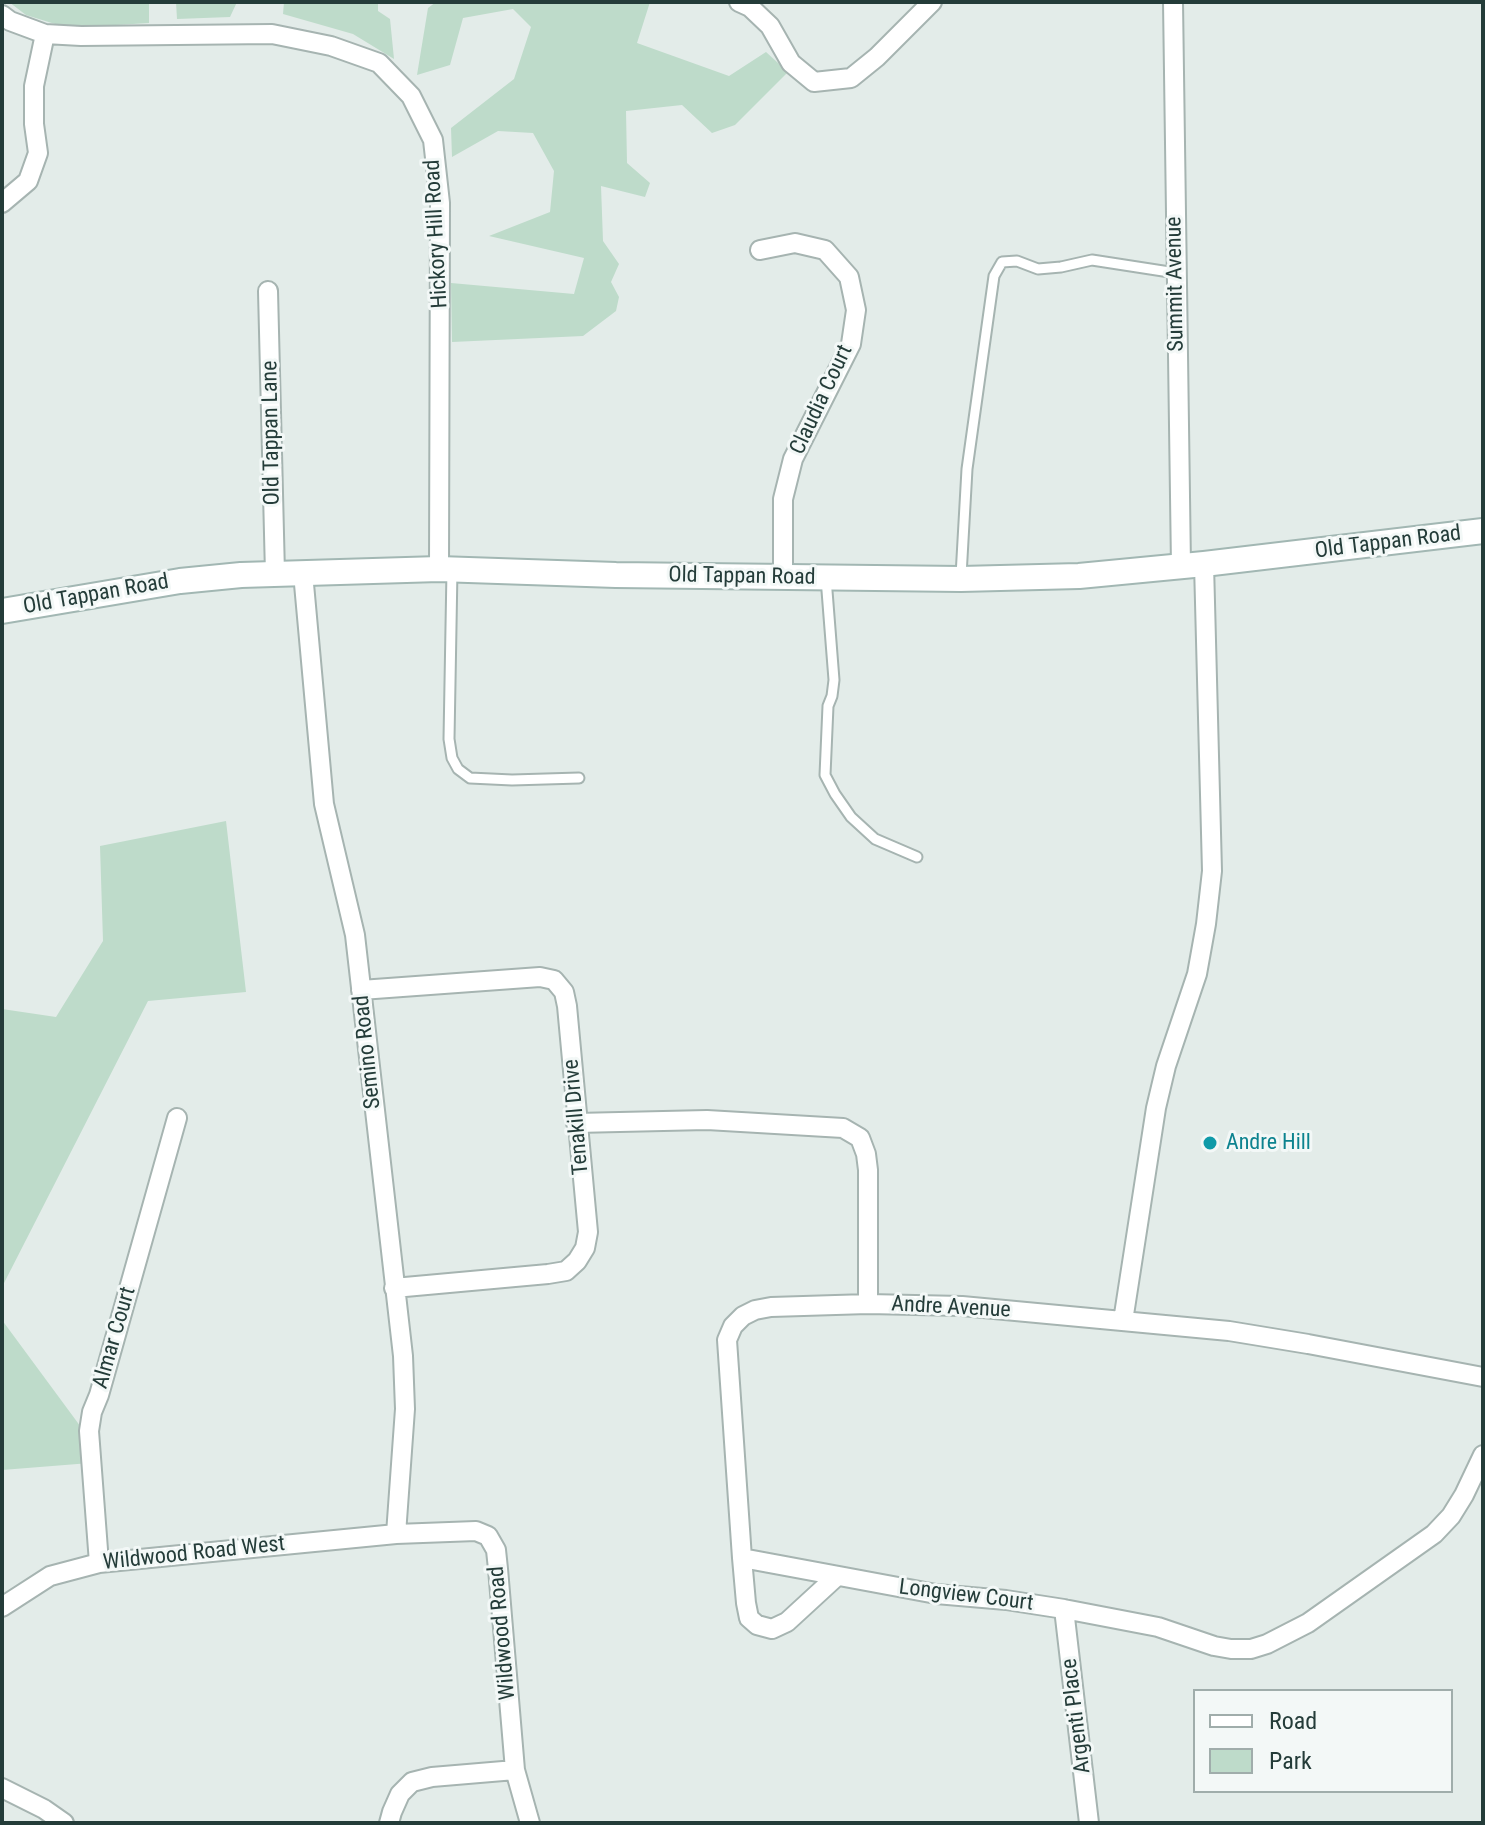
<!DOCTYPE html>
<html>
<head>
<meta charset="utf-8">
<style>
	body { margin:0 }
	#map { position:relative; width:1485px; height:1825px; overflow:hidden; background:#e3ece9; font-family:"Roboto Condensed",sans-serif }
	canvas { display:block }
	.frame { position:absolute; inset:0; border:4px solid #243c39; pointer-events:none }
	.legend { position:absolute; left:1193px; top:1689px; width:260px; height:104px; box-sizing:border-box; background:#f3f8f7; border:2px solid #a0adab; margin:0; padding:10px 14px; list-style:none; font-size:24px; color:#243c39 }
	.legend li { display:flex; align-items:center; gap:16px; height:40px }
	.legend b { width:40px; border:2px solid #a0adab }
</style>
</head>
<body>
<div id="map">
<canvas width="1485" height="1825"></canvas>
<div class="frame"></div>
<ul class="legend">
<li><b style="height:10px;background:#fff"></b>Road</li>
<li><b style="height:22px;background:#bedbca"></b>Park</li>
</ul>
</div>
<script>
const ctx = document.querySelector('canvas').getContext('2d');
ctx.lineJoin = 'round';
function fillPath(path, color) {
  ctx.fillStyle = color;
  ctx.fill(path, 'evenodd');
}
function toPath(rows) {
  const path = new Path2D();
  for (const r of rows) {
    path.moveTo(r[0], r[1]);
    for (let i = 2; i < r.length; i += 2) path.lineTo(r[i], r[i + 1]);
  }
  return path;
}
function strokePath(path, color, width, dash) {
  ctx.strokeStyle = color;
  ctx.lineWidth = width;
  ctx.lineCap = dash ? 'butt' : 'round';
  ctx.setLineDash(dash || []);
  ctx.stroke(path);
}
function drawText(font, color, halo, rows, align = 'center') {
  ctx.font = font + ' "Roboto Condensed",sans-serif';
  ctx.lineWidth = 6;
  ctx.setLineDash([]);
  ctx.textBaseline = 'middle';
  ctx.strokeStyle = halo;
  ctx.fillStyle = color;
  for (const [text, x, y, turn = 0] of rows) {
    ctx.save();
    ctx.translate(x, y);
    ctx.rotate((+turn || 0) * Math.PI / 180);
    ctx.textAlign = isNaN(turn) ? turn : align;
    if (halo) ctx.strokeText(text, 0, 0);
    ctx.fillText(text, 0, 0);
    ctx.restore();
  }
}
fillPath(toPath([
	[9,2,149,2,149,23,68,28,26,15],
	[176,2,237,2,230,17,177,19],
	[284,2,378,2,378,11,390,19,394,59,353,34,283,14],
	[436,2,650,2,637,43,729,76,766,52,788,72,735,125,712,133,682,105,626,111,627,163,650,183,645,197,601,186,603,241,619,264,611,282,619,297,616,311,583,336,452,342,451,283,574,294,584,258,489,236,550,212,554,171,533,133,498,131,452,157,451,128,514,79,531,27,513,9,463,18,450,65,417,75,428,8],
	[226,821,246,992,148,1001,2,1287,2,1009,56,1017,103,941,100,846],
	[2,1320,89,1438,90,1463,2,1470]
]), '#bedbca');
const service = toPath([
	[452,570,449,739,452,758,458,769,470,778,512,780,579,778],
	[961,576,967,469,994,276,1002,262,1017,261,1038,269,1061,267,1092,260,1176,273],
	[826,578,834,680,832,696,828,706,825,775,835,794,851,817,875,839,917,857]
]);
const minor = toPath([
	[739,2,750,7,770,26,791,63,814,82,851,78,877,57,932,2],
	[1173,2,1181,566],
	[2,15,10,21,45,34,81,36,272,34,331,46,379,63,411,96,433,140,440,203,439,569],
	[2,203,28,181,38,153,34,124,34,86,45,34],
	[760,250,795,243,825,250,849,277,856,310,851,344,793,459,783,499,783,577],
	[268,291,275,574],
	[303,573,324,804,355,935,403,1356,405,1409,396,1534],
	[361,990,540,977,554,980,564,992,567,1006,588,1232,585,1248,577,1261,566,1271,548,1274,394,1288],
	[576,1123,707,1120,843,1128,860,1138,866,1154,868,1170,868,1304],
	[1123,1321,1156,1108,1166,1066,1197,974,1206,924,1212,871,1204,564],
	[742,1558,936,1594,1006,1600,1064,1609,1158,1627,1214,1646,1231,1649,1251,1649,1267,1644,1308,1623,1434,1534,1451,1516,1464,1495,1483,1455],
	[99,1563,89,1431,92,1412,99,1395,177,1118],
	[836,1577,787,1622,772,1629,757,1625,749,1618,746,1603,742,1558,727,1340,733,1326,743,1316,755,1310,771,1307,868,1304,962,1306,1229,1331,1308,1344,1483,1377],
	[2,1607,50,1576,99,1563,396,1534,476,1531,488,1536,496,1550,498,1569,515,1770,530,1823],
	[1064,1609,1089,1823],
	[2,1788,44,1809,64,1823],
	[389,1823,392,1812,400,1794,412,1782,432,1777,515,1770]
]);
const secondary = toPath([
	[2,611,180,581,241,575,439,569,616,575,961,579,1079,576,1204,564,1483,531]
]);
strokePath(service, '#a6b4b1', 13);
strokePath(minor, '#a6b4b1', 22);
strokePath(secondary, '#a2b7b3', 28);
strokePath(service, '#fff', 9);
strokePath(minor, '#fff', 18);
strokePath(secondary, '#fff', 24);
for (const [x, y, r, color] of [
	[1210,1143,8,"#0f9aa8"]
]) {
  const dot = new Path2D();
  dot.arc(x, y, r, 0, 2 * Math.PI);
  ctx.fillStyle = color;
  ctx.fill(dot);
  strokePath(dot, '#f3f8f7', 3);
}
drawText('22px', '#243c39', '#f3f8f7', [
	["Hickory Hill Road",437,234,-93],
	["Summit Avenue",1176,284,-91],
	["Claudia Court",822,400,-65],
	["Old Tappan Lane",272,433,-91],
	["Old Tappan Road",1388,543,-7],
	["Old Tappan Road",742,577,1],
	["Old Tappan Road",96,595,-10],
	["Semino Road",368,1052,-96],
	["Tenakill Drive",577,1117,-95],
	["Andre Avenue",951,1308,3],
	["Almar Court",115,1338,-74],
	["Wildwood Road West",194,1554,-6],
	["Longview Court",966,1596,7],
	["Wildwood Road",503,1633,-95],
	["Argenti Place",1077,1716,-97]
]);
drawText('22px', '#0d838f', '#f3f8f7', [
	["Andre Hill",1226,1143]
], 'left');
</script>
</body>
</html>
